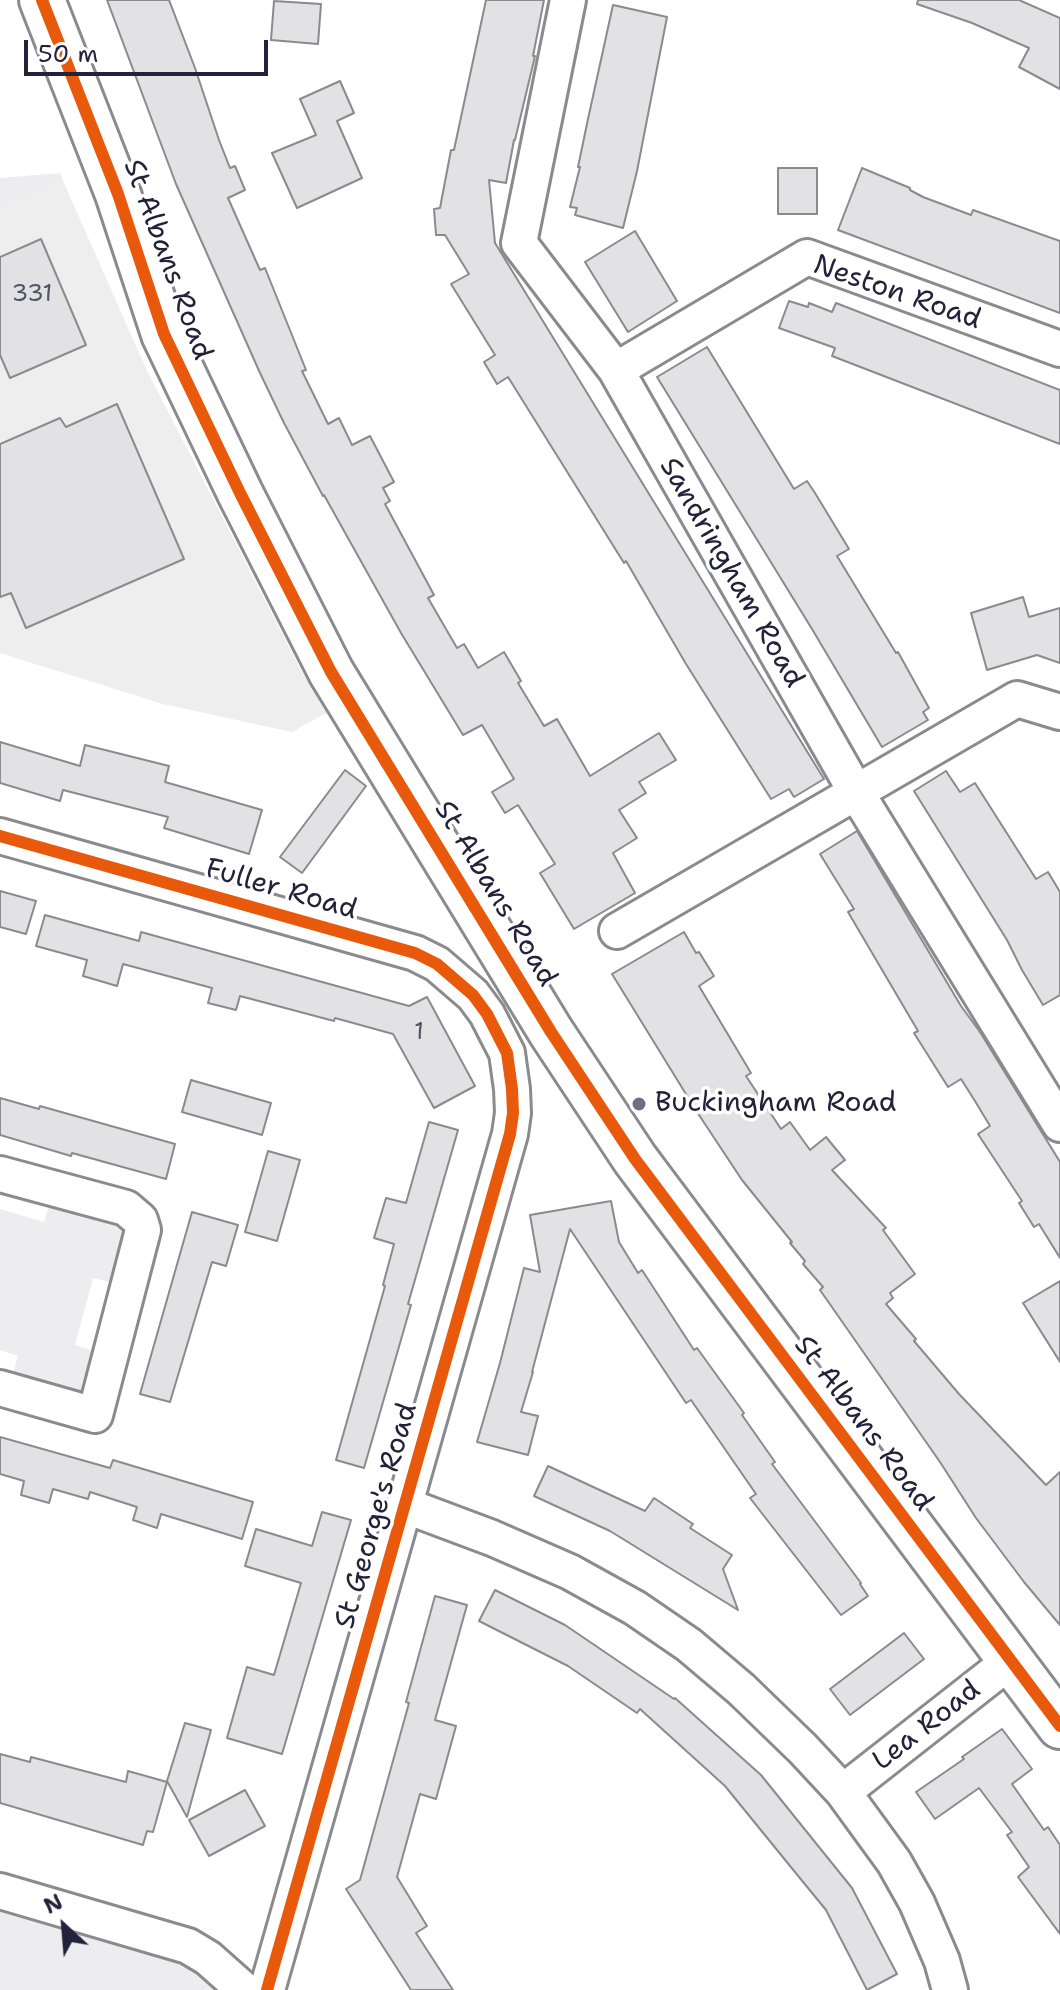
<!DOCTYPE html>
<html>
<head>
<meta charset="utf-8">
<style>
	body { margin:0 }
	#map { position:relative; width:1060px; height:1990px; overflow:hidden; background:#fff; font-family:"Shantell Sans",sans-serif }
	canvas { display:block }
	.north { position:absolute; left:24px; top:1886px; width:80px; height:80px; -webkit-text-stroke:6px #fff; paint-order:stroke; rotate:334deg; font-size:22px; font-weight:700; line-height:32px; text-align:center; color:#22223b }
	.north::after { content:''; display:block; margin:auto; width:28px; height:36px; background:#22223b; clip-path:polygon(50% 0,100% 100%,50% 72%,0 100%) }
	.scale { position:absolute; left:24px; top:40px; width:244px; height:36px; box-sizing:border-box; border:4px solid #22223b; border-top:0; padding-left:10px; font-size:24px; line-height:28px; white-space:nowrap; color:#22223b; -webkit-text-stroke:6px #fff; paint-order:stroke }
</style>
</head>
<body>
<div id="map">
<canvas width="1060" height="1990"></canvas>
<div class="north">N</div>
<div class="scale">50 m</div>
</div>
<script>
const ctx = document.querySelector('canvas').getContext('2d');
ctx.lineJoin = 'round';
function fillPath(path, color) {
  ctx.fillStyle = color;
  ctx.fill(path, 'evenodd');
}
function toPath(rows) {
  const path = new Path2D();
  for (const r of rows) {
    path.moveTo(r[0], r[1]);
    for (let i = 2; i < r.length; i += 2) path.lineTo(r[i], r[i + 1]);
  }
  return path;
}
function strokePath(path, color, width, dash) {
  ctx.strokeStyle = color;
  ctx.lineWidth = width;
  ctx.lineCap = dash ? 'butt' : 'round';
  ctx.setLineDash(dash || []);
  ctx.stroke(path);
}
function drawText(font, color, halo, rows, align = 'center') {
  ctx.font = font + ' "Shantell Sans",sans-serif';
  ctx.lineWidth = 7;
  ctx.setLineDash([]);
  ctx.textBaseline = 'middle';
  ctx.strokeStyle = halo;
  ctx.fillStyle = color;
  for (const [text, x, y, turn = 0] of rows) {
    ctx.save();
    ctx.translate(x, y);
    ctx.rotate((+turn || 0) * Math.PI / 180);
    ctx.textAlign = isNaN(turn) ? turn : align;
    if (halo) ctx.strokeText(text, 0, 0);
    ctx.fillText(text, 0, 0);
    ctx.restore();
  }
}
fillPath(toPath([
	[63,181,148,373,302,672,328,712,292,732,163,704,0,653,0,208,27,198]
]), '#eeeeef');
fillPath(toPath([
	[60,173,63,181,27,198,0,208,0,178],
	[51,1199,123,1220,130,1236,116,1284,93,1278,75,1345,98,1352,87,1390,75,1396,12,1377,18,1356,0,1350,0,1209,44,1222],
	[0,1904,184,1956,224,1990,0,1990]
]), '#ededef');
const building = toPath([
	[107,0,169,0,195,68,219,140,230,168,235,166,245,190,228,198,260,270,265,268,306,370,302,371,328,424,339,418,352,445,370,436,394,482,383,488,390,501,385,504,434,595,428,598,457,648,464,644,478,668,504,652,521,681,518,683,544,726,557,719,590,776,659,733,676,760,639,782,646,793,619,810,637,838,613,853,635,893,574,929,540,873,555,864,518,805,505,813,492,792,514,779,482,725,463,735,401,633,324,495,323,496,284,423,260,373,176,184,107,0],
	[486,0,544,0,533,56,535,56,515,140,514,140,506,183,489,180,495,243,824,779,794,797,789,789,771,799,686,664,626,561,624,563,508,377,497,384,484,362,495,355,451,284,469,274,445,235,436,235,434,209,440,208,451,150,454,150,486,0],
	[918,0,1019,0,1060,18,1060,89,1019,67,1029,48,972,23,917,4,918,0],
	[274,1,321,4,318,44,271,40,274,1],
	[613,5,667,17,637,171,623,228,575,215,577,208,570,207,580,167,578,167,588,119,613,5],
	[340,81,354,113,337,121,362,178,297,208,272,153,316,135,300,99,340,81],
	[778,168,817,168,817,214,778,214,778,168],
	[862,168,910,188,910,190,923,197,971,215,973,210,1060,241,1060,313,838,230,862,168],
	[635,231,677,301,628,332,585,262,635,231],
	[41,239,86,345,10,378,0,355,0,257,41,239],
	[789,301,808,307,809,303,832,312,836,303,1060,390,1060,444,832,356,835,348,779,328,789,301],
	[707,347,794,489,807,481,815,493,849,549,837,556,896,653,898,652,929,708,923,712,928,720,882,747,812,629,657,377,707,347],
	[117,404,184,559,26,628,11,593,0,597,0,444,60,418,66,427,117,404],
	[1023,597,1029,617,1060,608,1060,663,1037,655,987,670,971,613,1023,597],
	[0,742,80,766,85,745,169,766,165,782,262,810,249,854,164,828,168,817,63,790,60,801,0,783,0,742],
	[345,770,366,786,302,873,280,857,345,770],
	[946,771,960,792,975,783,1036,879,1048,872,1060,892,1060,995,1043,1005,1022,970,1007,940,914,791,946,771],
	[857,831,961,1006,980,1032,1060,1162,1060,1258,1039,1224,1034,1227,1019,1203,1022,1201,978,1134,990,1126,975,1101,961,1079,948,1087,914,1033,918,1031,848,912,854,909,820,854,857,831],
	[0,891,36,901,26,934,0,927,0,891],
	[45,915,139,941,141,932,409,1006,427,997,475,1086,434,1108,393,1034,335,1018,334,1021,240,996,236,1010,208,1003,212,988,123,964,117,986,83,976,87,960,36,946,45,915],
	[684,932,696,953,699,952,714,976,699,986,751,1073,746,1076,781,1129,790,1122,810,1150,826,1137,845,1160,832,1170,886,1228,883,1230,915,1274,890,1293,893,1298,886,1304,916,1339,914,1341,959,1394,1046,1485,1060,1472,1060,1625,1024,1582,976,1518,940,1462,820,1290,823,1287,803,1264,805,1261,790,1243,792,1242,742,1180,697,1112,612,974,684,932],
	[191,1080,271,1103,262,1135,182,1112,191,1080],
	[0,1098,39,1109,40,1106,175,1144,166,1179,72,1153,71,1156,0,1135,0,1098],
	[429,1122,458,1130,408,1304,411,1305,364,1468,336,1460,385,1286,383,1285,394,1244,374,1238,386,1198,406,1203,429,1122],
	[268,1151,300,1160,277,1241,245,1232,268,1151],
	[611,1201,619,1242,638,1273,642,1270,694,1350,697,1348,744,1413,742,1415,775,1462,772,1464,861,1583,860,1584,868,1596,841,1615,750,1498,756,1494,691,1400,686,1403,570,1229,532,1372,533,1372,521,1412,538,1416,528,1455,477,1442,500,1363,524,1268,540,1272,530,1215,611,1201],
	[192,1212,238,1225,226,1266,212,1262,170,1402,140,1394,192,1212],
	[1060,1281,1060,1362,1023,1303,1060,1281],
	[0,1437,110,1468,113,1460,253,1502,242,1539,161,1514,157,1528,133,1520,137,1507,90,1492,88,1499,53,1489,49,1503,21,1495,24,1481,0,1474,0,1437],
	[548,1466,645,1511,654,1498,693,1524,690,1528,732,1555,723,1569,738,1610,610,1531,534,1496,548,1466],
	[322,1512,351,1520,282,1754,227,1738,247,1667,274,1675,301,1583,245,1566,256,1529,312,1546,322,1512],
	[495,1590,565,1625,674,1699,675,1698,761,1775,852,1888,897,1974,867,1990,826,1910,799,1877,725,1786,640,1709,637,1713,568,1666,479,1621,495,1590],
	[435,1596,467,1605,435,1720,456,1726,436,1799,420,1794,397,1877,427,1926,416,1933,453,1990,411,1990,346,1889,360,1880,409,1703,406,1702,435,1596],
	[904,1633,924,1659,850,1715,830,1689,904,1633],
	[185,1723,211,1730,187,1817,167,1781,185,1723],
	[1002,1729,1032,1769,1012,1784,1044,1830,1048,1827,1060,1845,1060,1934,1018,1877,1029,1867,1007,1835,1012,1832,979,1788,935,1819,916,1792,964,1759,962,1757,1002,1729],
	[0,1754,30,1762,31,1757,126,1782,128,1771,167,1782,153,1832,147,1831,143,1845,0,1803,0,1754],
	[245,1790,265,1826,209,1856,189,1820,245,1790]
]);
fillPath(building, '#e2e2e4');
strokePath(building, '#8a8a8f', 2);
const minor = toPath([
	[568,0,519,243,616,370,856,792,1060,1124],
	[616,370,807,257,1060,349],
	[0,836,415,953,437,964,473,995,487,1014,507,1053,512,1089,513,1113,510,1134,267,1990],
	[617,931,1017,699,1060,712],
	[0,1174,126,1208,140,1220,143,1230,95,1415,0,1388],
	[404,1505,492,1538,570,1572,635,1608,689,1645,741,1689,803,1749,843,1792,894,1862,917,1903,942,1961,950,1990],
	[843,1792,1010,1661],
	[0,1891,188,1946,208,1958,244,1990]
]);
const primary = toPath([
	[42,0,118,194,164,334,240,493,331,672,551,1032,635,1159,1060,1726]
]);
strokePath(minor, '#8a8a8f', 40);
strokePath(primary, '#8a8a8f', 50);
strokePath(minor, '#fff', 34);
strokePath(primary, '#fff', 44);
strokePath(toPath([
	[42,0,118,194,164,334,240,493,331,672,551,1032,635,1159,1060,1726],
	[0,836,415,953,437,964,473,995,487,1014,507,1053,512,1089,513,1113,510,1134,267,1990]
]), '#e8590c', 12);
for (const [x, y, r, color] of [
	[639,1104,8,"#6f6f80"]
]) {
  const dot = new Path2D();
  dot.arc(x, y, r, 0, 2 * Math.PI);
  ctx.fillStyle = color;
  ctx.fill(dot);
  strokePath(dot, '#fff', 3);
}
drawText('24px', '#525265', null, [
	["331",32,295],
	["1",419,1033]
]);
drawText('28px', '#22223b', '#fff', [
	["St Albans Road",167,260,70],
	["Neston Road",897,293,19],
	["Sandringham Road",731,573,60],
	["Fuller Road",281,890,16],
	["St Albans Road",495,894,59],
	["St Albans Road",863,1424,53],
	["St George's Road",377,1516,-74],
	["Lea Road",927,1726,-38]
]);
drawText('28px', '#22223b', '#fff', [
	["Buckingham Road",655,1104]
], 'left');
</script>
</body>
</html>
